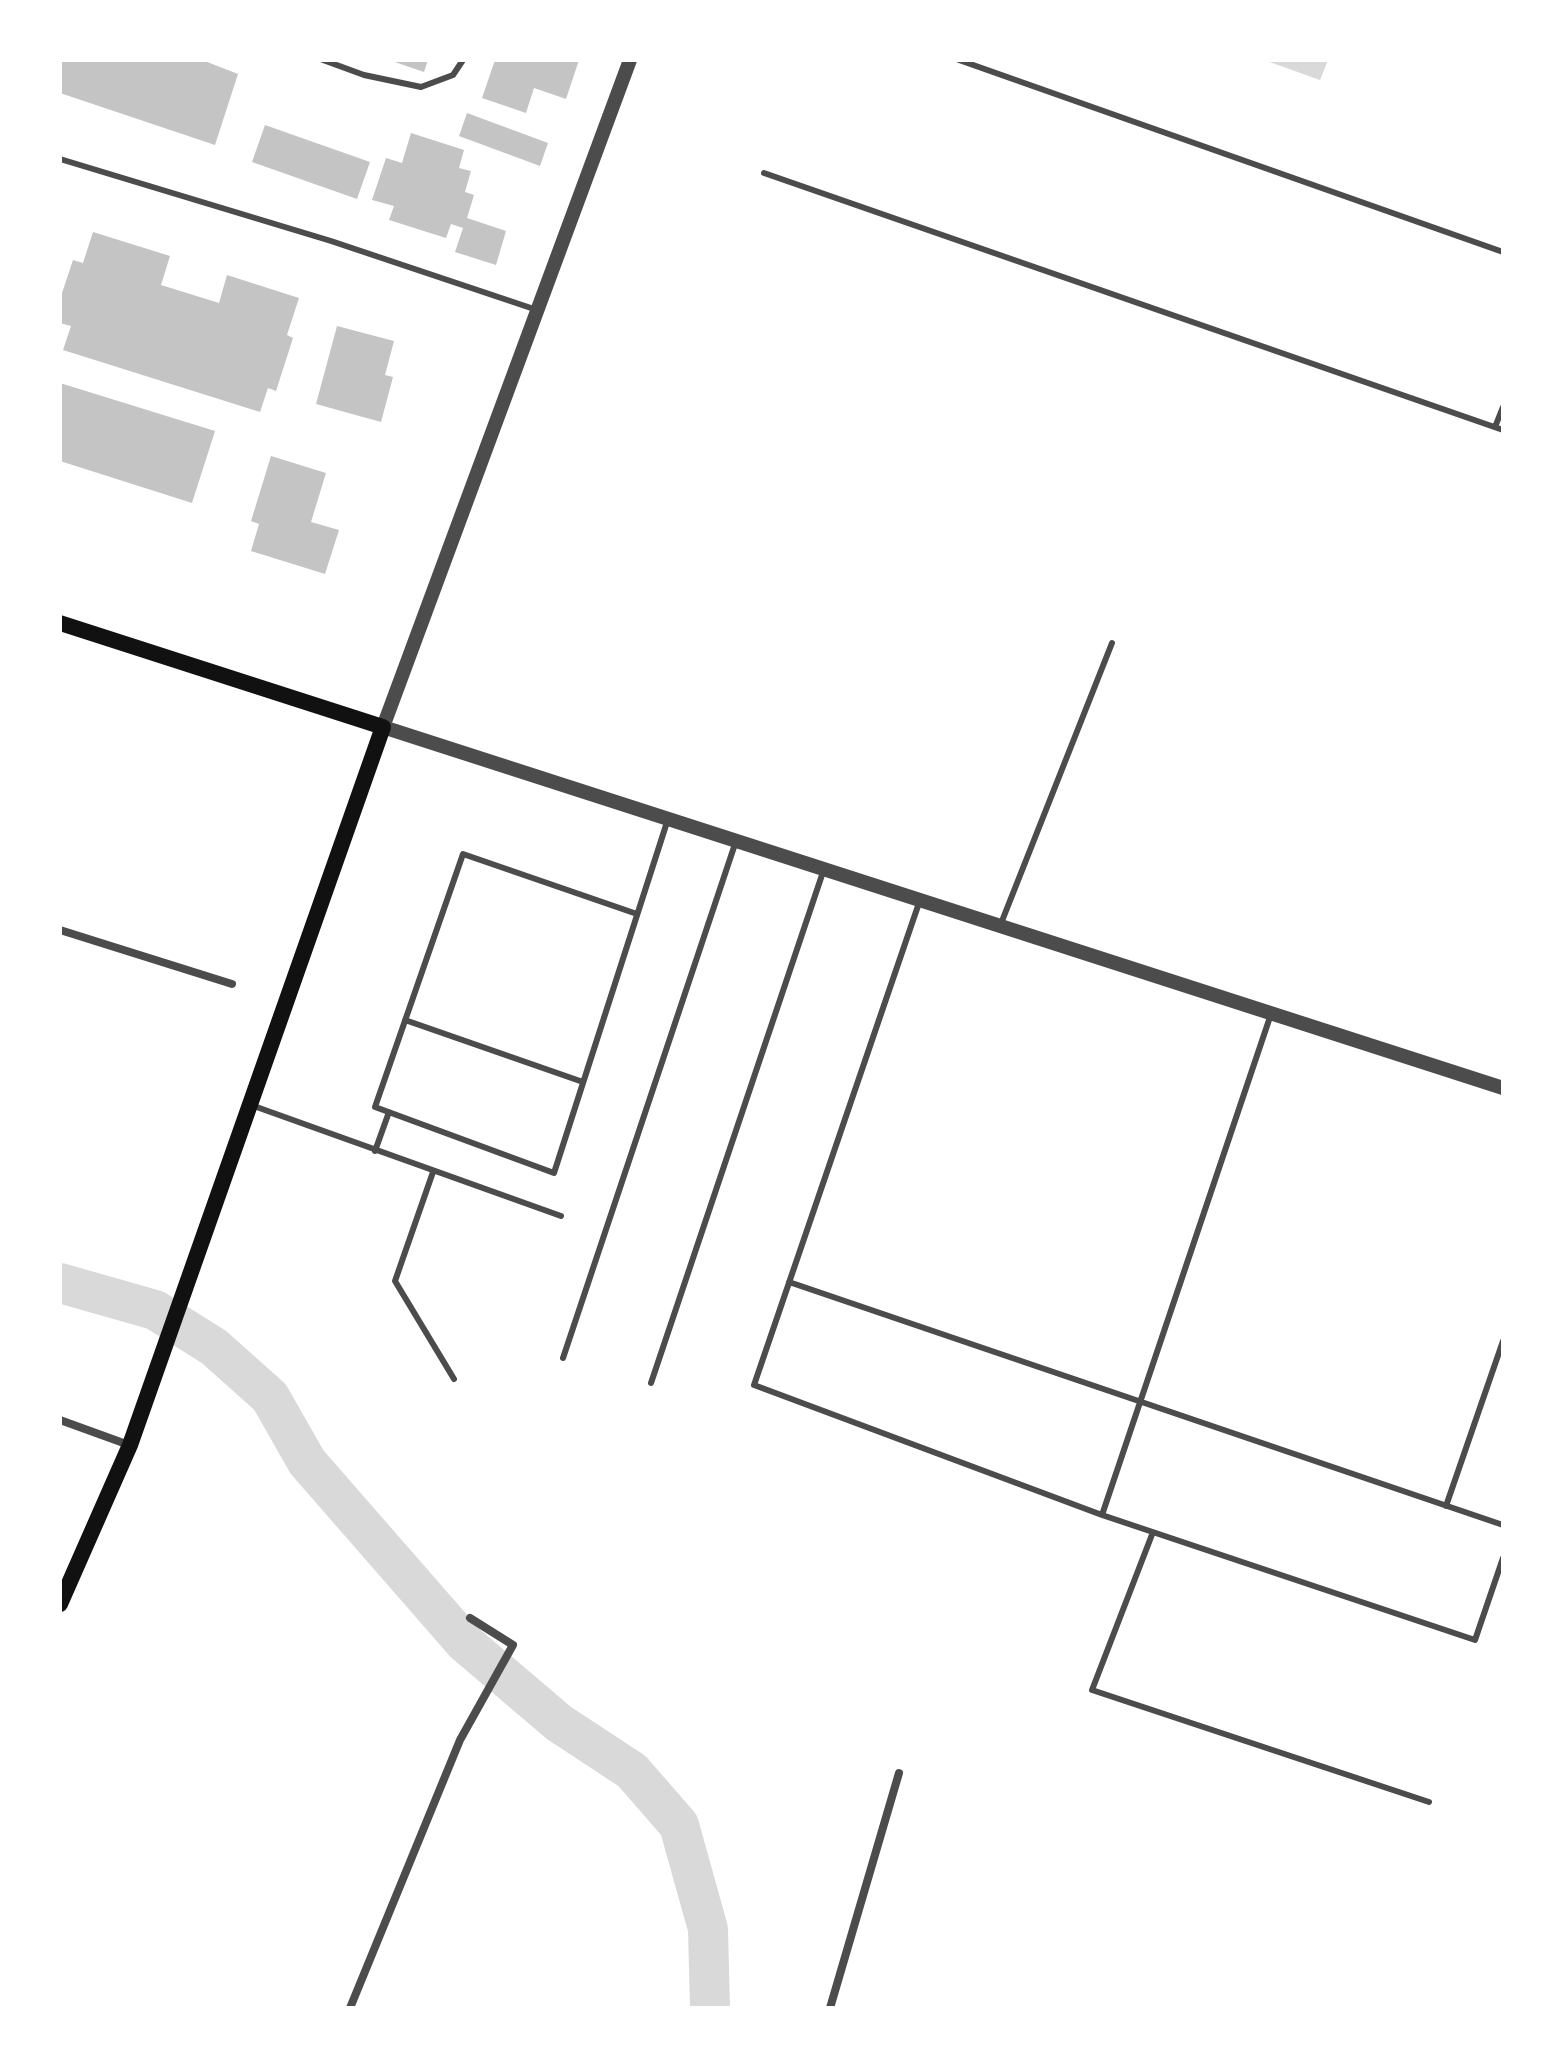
<!DOCTYPE html>
<html>
<head>
<meta charset="utf-8">
<style>
	body { margin:0 }
	#map { position:relative; width:1563px; height:2068px; overflow:hidden; background:#fff; font-family:"Source Sans 3",sans-serif }
	canvas { display:block }
	.frame { position:absolute; inset:0; border:62px solid #fff; pointer-events:none }
</style>
</head>
<body>
<div id="map">
<canvas width="1563" height="2068"></canvas>
<div class="frame"></div>
</div>
<script>
const ctx = document.querySelector('canvas').getContext('2d');
ctx.lineJoin = 'round';
function fillPath(path, color) {
  ctx.fillStyle = color;
  ctx.fill(path, 'evenodd');
}
function toPath(rows) {
  const path = new Path2D();
  for (const r of rows) {
    path.moveTo(r[0], r[1]);
    for (let i = 2; i < r.length; i += 2) path.lineTo(r[i], r[i + 1]);
  }
  return path;
}
function strokePath(path, color, width, dash) {
  ctx.strokeStyle = color;
  ctx.lineWidth = width;
  ctx.lineCap = dash ? 'butt' : 'round';
  ctx.setLineDash(dash || []);
  ctx.stroke(path);
}
fillPath(toPath([
	[1264,60,1328,60,1320,80]
]), '#d9d9d9');
strokePath(toPath([
	[60,1283,155,1310,214,1347,270,1397,307,1462,465,1643,559,1723,632,1771,679,1825,708,1929,710,2008]
]), '#d9d9d9', 40);
fillPath(toPath([
	[60,60,202,60,238,74,215,145,60,93],
	[389,60,428,60,424,72],
	[495,60,579,60,566,99,534,88,526,113,482,98],
	[467,113,548,143,540,166,459,136],
	[265,125,370,162,357,199,252,162],
	[411,133,464,150,459,168,471,171,465,192,474,195,467,218,506,231,496,265,455,252,463,228,451,224,446,238,389,220,394,206,372,200,386,158,402,163],
	[93,232,170,256,161,285,219,303,227,275,299,298,287,335,293,338,276,391,268,388,260,412,63,350,71,326,60,323,60,299,73,260,83,263],
	[337,326,394,341,385,375,393,377,381,422,316,404],
	[60,383,215,431,192,503,60,461],
	[271,456,326,473,311,522,339,530,325,574,251,551,259,524,251,521]
]), '#c4c4c4');
strokePath(toPath([
	[323,60,364,75,421,87,453,75,463,60],
	[959,60,1503,252],
	[60,159,331,241,537,310],
	[764,173,1503,430],
	[1495,427,1503,407],
	[920,900,754,1385,1102,1515,1475,1640,1503,1558],
	[637,914,463,854,375,1107,554,1173,668,819],
	[1000,926,1112,643],
	[405,1020,583,1082],
	[251,1105,561,1216],
	[375,1151,389,1112],
	[433,1172,395,1281,454,1379],
	[789,1282,1503,1525],
	[563,1358,736,841],
	[651,1383,824,869],
	[1446,1506,1503,1341],
	[1102,1515,1271,1014],
	[1153,1532,1092,1690,1429,1802]
]), '#4c4c4c', 6);
strokePath(toPath([
	[60,930,232,984],
	[60,1420,129,1445],
	[350,2008,460,1740,513,1645,470,1618],
	[830,2008,899,1773]
]), '#4c4c4c', 8);
strokePath(toPath([
	[630,60,383,727,1503,1088]
]), '#4c4c4c', 14);
strokePath(toPath([
	[60,623,383,727,130,1445,60,1604]
]), '#111', 16);
</script>
</body>
</html>
